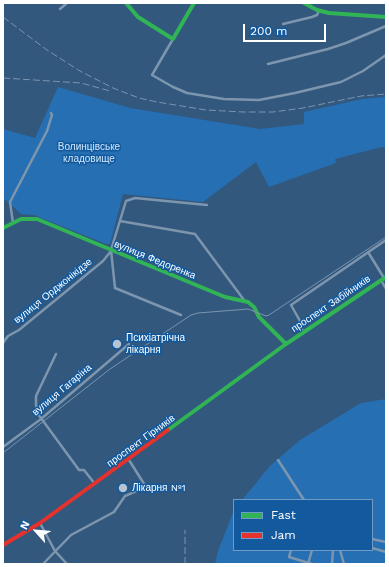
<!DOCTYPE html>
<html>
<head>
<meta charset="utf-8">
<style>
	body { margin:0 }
	#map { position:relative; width:389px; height:567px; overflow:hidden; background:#32587e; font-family:"Work Sans",sans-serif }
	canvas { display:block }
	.frame { position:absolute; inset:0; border:4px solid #fff; pointer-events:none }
	.legend { position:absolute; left:233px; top:499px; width:140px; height:52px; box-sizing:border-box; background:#12599d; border:1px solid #719bc4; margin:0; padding:5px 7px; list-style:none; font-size:12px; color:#fff }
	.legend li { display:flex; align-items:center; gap:8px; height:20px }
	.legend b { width:20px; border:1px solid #719bc4 }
	.north { position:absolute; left:16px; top:511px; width:40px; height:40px; -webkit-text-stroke:3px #12599d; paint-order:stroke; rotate:297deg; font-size:11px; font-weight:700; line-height:16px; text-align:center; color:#fff }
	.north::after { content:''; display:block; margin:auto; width:14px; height:18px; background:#fff; clip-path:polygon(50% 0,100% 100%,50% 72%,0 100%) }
	.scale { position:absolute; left:243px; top:24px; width:83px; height:18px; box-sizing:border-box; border:2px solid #fff; border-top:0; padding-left:5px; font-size:12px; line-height:14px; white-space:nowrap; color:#fff; -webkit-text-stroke:3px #12599d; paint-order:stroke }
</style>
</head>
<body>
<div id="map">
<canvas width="389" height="567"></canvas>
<div class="frame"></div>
<ul class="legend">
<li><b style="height:5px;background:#30b455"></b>Fast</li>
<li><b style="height:5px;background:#e5322d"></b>Jam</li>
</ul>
<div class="north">N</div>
<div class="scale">200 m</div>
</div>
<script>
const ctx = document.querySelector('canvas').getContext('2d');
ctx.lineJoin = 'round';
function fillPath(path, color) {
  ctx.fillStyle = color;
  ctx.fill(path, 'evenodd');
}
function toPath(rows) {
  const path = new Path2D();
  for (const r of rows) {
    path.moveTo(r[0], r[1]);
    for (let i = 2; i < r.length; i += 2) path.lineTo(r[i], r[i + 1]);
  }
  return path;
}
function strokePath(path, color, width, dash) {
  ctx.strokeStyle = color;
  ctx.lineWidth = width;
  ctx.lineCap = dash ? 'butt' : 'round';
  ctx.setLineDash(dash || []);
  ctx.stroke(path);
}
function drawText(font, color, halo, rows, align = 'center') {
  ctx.font = font + ' "Work Sans",sans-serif';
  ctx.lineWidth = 3;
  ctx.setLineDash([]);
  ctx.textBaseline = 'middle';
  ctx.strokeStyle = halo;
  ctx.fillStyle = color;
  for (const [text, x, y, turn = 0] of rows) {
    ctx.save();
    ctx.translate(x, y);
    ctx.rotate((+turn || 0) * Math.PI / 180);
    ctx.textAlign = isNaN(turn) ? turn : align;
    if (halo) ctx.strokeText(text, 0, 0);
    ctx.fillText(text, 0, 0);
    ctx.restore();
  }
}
fillPath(toPath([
	[58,87,130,108,260,129,304,124,304,112,362,99,386,97,386,148,382,147,335,159,336,163,269,187,256,162,203,202,123,194,110,244,106,244,34,215,21,214,5,199,3,203,3,129,35,138],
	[386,399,386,564,215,564,218,551,234,510,234,550,372,550,372,500,242,500,270,466,300,440,361,403]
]), '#276fb3');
strokePath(toPath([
	[60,9,67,3],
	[283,24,312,17,317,15,319,11],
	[173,39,152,75,173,87,187,93,224,99,259,100,295,93,341,82,363,71,386,55],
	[268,64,328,49,346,43,386,26],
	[120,221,195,234,244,300],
	[13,223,10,202,47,131,52,115,51,113],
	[368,252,384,278],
	[381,280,386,289],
	[181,315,115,288,111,250,126,201,135,198,207,205],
	[303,333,300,321,291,305,386,240],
	[3,343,8,336,19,330,103,261,111,251],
	[56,354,36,396,36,405,38,414,79,470,84,470,95,484],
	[3,447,41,419,129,344],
	[278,460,304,500],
	[40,523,55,551,67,564],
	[372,539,386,542],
	[372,548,386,552],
	[291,550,289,557,312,564],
	[340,550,344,564],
	[43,564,71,535,114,512,125,496,146,487,129,460],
	[308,564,312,550],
	[332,564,333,550]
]), '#7d96ae', 2.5);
strokePath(toPath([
	[126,3,138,17,173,39,194,3],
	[304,3,317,10,329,13,386,17],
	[3,228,21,219,37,219,225,297,248,302,254,307,259,317,286,344],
	[168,430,286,344,386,277]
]), '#30b455', 4);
strokePath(toPath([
	[3,545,40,523,168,430]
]), '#e5322d', 4);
strokePath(toPath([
	[3,453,110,369,191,315,198,313,248,309,266,316,269,315,386,237]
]), '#7d94ad', 1);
strokePath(toPath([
	[3,17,47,50,80,71,113,88,139,98,157,102,206,110,243,112,273,112,303,108,361,96,386,94],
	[3,78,81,83,110,91],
	[185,564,185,530]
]), '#7d94ad', 1, [7, 3]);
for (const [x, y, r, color] of [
	[117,344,5,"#b7c5d2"],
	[123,488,5,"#b7c5d2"]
]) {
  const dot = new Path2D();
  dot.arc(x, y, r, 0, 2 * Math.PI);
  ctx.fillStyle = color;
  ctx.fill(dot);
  strokePath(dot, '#12599d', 1.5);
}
drawText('10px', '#d0e8fe', '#12599d', [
	["Волинцівське",89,147],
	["кладовище",89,159]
]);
drawText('10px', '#fff', '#12599d', [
	["вулиця Федоренка",155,260,22],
	["вулиця Орджонікідзе",53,291,-39],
	["проспект Забійників",331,304,-34],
	["вулиця Гагаріна",62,390,-40],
	["проспект Гірників",141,441,-36]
]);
drawText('10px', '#fff', '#12599d', [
	["Психіатрічна",126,338],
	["лікарня",126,350],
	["Лікарня №1",132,488]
], 'left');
</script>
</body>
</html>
